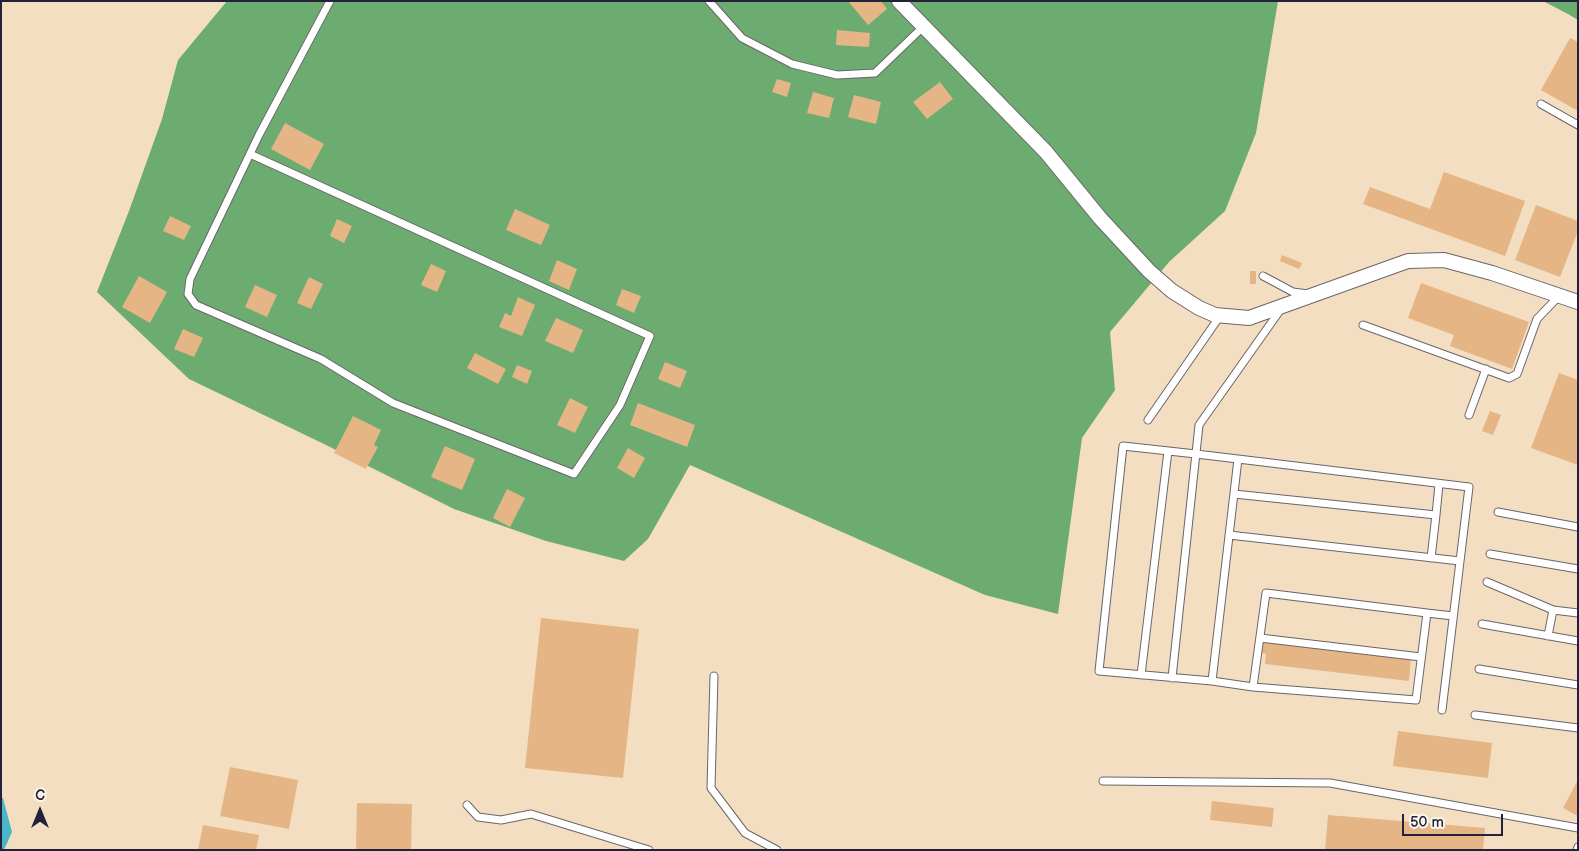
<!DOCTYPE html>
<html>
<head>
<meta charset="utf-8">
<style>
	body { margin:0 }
	#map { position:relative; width:1579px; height:851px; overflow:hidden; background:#f3dec1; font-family:"Balsamiq Sans",sans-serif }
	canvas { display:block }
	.frame { position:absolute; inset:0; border:2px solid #22223b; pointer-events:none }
	.north { position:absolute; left:15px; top:786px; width:50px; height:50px; -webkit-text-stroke:4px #fbf7ec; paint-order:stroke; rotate:0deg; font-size:14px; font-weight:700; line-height:20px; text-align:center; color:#22223b }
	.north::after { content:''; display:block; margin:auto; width:18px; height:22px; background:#22223b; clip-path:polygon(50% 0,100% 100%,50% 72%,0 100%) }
	.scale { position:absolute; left:1402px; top:814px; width:101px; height:22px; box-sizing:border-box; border:2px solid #22223b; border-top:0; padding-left:6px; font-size:15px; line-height:18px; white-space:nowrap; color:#22223b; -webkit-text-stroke:4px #fbf7ec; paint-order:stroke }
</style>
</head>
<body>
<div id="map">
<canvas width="1579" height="851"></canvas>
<div class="frame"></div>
<div class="north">С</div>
<div class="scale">50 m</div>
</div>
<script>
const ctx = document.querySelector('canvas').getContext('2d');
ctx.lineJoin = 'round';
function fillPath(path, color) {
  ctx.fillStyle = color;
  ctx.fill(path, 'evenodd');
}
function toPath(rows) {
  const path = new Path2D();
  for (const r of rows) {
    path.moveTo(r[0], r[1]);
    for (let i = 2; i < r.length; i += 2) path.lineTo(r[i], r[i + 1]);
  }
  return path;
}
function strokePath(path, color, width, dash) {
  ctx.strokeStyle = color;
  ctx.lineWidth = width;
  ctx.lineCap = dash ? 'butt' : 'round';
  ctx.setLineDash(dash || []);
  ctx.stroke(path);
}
fillPath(toPath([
	[227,1,1278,1,1256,133,1225,211,1169,262,1110,332,1115,390,1082,438,1058,614,985,595,690,465,648,539,624,561,546,541,454,509,324,444,189,379,97,292,129,211,162,119,178,60],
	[1543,1,1578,1,1578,20,1568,14]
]), '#6cac70');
fillPath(toPath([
	[1,798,3,798,12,832,4,850,1,850]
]), '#4ab8c4');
fillPath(toPath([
	[848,1,881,1,887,9,868,25],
	[837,30,870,33,869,47,836,45],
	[1570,38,1578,42,1578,111,1541,90],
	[777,79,791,83,787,97,772,92],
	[940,82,953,99,927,119,913,102],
	[813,92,834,98,829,118,807,113],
	[854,95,881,102,876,124,848,117],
	[285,123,324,144,310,170,271,149],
	[1444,172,1525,201,1505,256,1363,204,1370,187,1430,209],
	[1536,205,1578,221,1578,231,1560,277,1515,260],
	[515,209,550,225,541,245,506,230],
	[170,216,191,226,184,240,163,231],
	[337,219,352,226,344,243,330,236],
	[1282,255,1302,263,1299,269,1280,261],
	[557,260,577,269,569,290,549,281],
	[431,264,446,271,437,292,421,285],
	[1250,271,1256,271,1256,284,1250,284],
	[139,276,167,292,150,323,122,307],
	[309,277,323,284,311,309,297,303],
	[1421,283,1529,322,1512,369,1450,346,1454,335,1408,318],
	[255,285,277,295,267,317,245,307],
	[622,289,641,296,634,313,616,305],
	[518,297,535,305,522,336,499,327,505,313,511,316],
	[556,318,583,330,573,353,545,341],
	[183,329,203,338,194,357,174,349],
	[475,353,506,369,498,384,467,368],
	[665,362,687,371,680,388,658,379],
	[517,365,532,371,527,384,512,377],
	[1559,373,1578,380,1578,465,1531,448],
	[570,398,588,407,575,433,557,425],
	[638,403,695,425,687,447,630,425],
	[1490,411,1501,415,1493,435,1482,431],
	[353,416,381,430,374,445,378,447,366,469,334,453],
	[445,446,475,459,462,490,431,477],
	[628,448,645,458,634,478,617,468],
	[507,489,525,498,510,527,493,518],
	[541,618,639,629,623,778,525,768],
	[1263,640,1411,658,1409,681,1265,664,1266,654,1262,653],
	[1398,731,1492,743,1488,778,1393,766],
	[230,767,298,780,289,829,220,816],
	[1578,780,1578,816,1563,808],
	[1212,801,1274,808,1272,827,1210,820],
	[357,803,412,804,411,850,356,850],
	[1328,815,1485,828,1483,850,1325,850],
	[203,825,259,835,256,850,198,850]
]), '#e5b585');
const lane = toPath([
	[709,1,742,38,792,64,837,75,875,73,923,27],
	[1541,104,1578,125],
	[250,154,650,336,620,405,574,474,393,403,321,359,196,305,188,294,190,279,259,135,330,1],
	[1263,276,1293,292,1308,294],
	[1363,325,1509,378,1517,374,1537,319,1559,296],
	[1469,415,1486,369],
	[1148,420,1220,316],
	[1238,459,1212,681,1099,671,1123,446,1196,454,1238,459,1469,487,1442,710],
	[1234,494,1436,515,1431,558],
	[1498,512,1578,527],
	[1436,515,1439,484],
	[1229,535,1460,561],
	[1490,554,1578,569],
	[1487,582,1553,610,1578,613],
	[1427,613,1453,616],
	[1482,624,1578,641],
	[1548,636,1553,610],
	[1260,638,1421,657],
	[1479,669,1578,685],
	[1141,675,1168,451],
	[714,676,711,788,745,833,777,850],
	[1172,678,1199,425,1281,309],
	[1212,681,1253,687,1416,700,1427,613,1266,593,1253,687],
	[1475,715,1578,728],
	[1103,781,1330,783,1578,828],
	[467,805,478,817,501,820,531,814,649,850],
	[1577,850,1578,847]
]);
const street = toPath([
	[899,1,1046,152,1100,218,1149,271,1172,291,1199,308,1215,315,1249,318,1408,261,1444,260,1492,273,1578,302]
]);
strokePath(lane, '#6b646a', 9);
strokePath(street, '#6b646a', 16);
strokePath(lane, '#fff', 7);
strokePath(street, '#fff', 14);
</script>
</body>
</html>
